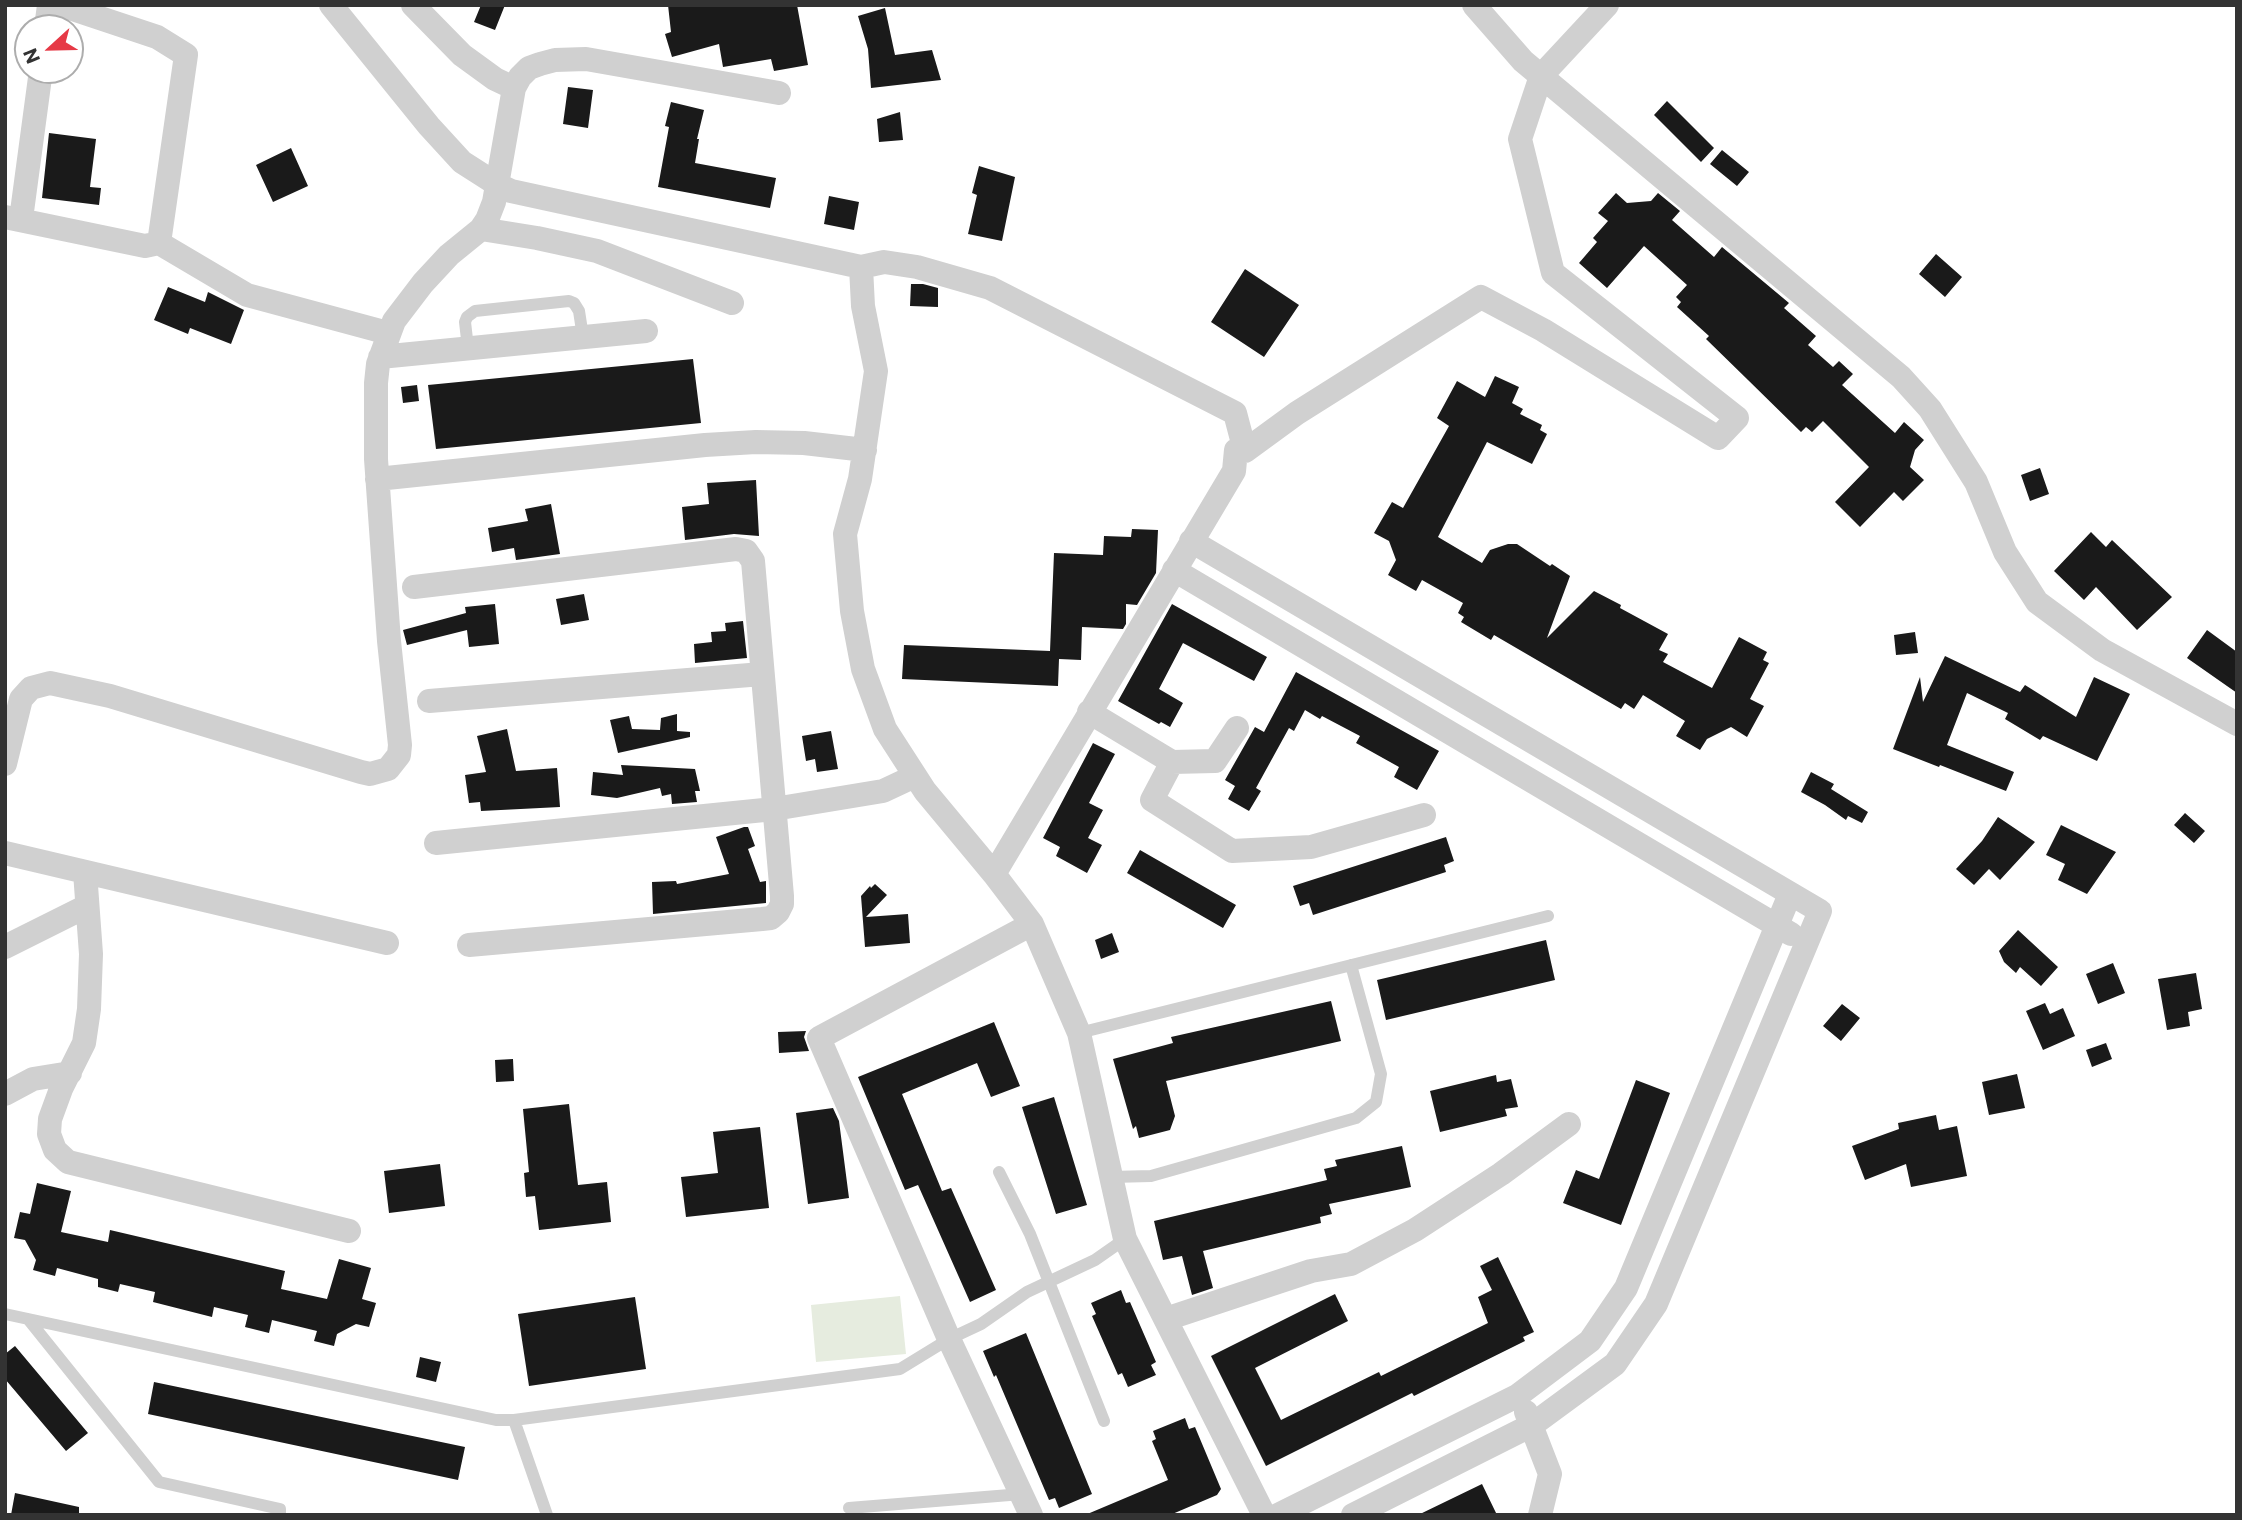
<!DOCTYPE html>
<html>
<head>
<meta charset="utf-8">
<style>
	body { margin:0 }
	#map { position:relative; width:2242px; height:1520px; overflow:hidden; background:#fff; font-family:Commissioner,sans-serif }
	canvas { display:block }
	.frame { position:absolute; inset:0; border:7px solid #333; pointer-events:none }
	.north { position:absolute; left:14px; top:14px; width:70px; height:70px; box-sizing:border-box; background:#fff; border:2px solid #adadad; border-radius:50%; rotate:248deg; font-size:19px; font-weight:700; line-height:28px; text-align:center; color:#333 }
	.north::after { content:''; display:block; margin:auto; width:24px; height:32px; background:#e63946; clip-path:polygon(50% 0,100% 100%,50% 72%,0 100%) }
</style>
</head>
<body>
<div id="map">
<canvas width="2242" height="1520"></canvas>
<div class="frame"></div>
<div class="north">N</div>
</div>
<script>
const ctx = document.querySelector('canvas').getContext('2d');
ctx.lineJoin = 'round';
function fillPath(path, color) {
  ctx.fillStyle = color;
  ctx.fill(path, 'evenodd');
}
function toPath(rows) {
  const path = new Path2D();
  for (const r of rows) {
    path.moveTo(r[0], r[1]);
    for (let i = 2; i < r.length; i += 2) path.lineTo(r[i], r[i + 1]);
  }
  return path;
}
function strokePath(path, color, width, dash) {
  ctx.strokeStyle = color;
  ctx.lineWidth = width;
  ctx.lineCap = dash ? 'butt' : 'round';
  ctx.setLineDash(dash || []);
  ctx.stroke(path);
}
fillPath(toPath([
	[900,1296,906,1354,816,1362,811,1305]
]), '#e6ecdf');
fillPath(toPath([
	[481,5,505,5,495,30,474,22],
	[668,5,797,5,808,65,774,71,771,59,723,67,719,44,672,57,665,34,671,32],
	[885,8,895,55,932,50,941,80,871,88,868,49,858,16],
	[568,87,593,90,588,128,563,124],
	[1667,101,1714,148,1701,162,1654,115],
	[671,102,704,110,697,139,699,139,695,163,776,178,770,208,658,187,669,127,665,126],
	[900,112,903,140,879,142,877,119],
	[49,133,96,139,90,187,101,188,99,205,42,198],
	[291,148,308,186,273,202,256,165],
	[1722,150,1749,172,1737,186,1710,164],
	[979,166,1015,177,1002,241,968,234,977,195,972,193],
	[1616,193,1627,203,1651,201,1658,193,1680,211,1672,220,1714,257,1722,247,1789,303,1784,308,1816,336,1808,345,1833,367,1839,361,1853,374,1842,385,1895,433,1904,422,1924,440,1915,450,1910,467,1924,480,1903,501,1894,492,1860,527,1835,502,1869,467,1823,421,1812,432,1806,427,1801,432,1748,380,1706,339,1709,336,1677,307,1681,302,1676,297,1687,285,1644,246,1607,288,1579,263,1597,242,1593,238,1608,221,1598,213],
	[829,196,859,202,854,230,824,224],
	[1936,254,1962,277,1945,297,1919,274],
	[1245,269,1299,305,1264,357,1211,322],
	[911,284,923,284,938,288,938,307,910,306],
	[168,287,205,302,208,292,244,310,231,344,190,328,188,334,154,320],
	[693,359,701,423,436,449,428,385],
	[1495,376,1519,387,1512,403,1523,409,1520,414,1542,425,1540,430,1547,434,1532,464,1487,442,1438,537,1482,563,1490,550,1508,544,1517,544,1550,566,1552,564,1570,576,1547,638,1594,591,1621,605,1620,608,1668,634,1659,650,1668,654,1663,662,1712,688,1739,637,1767,652,1763,660,1769,663,1750,699,1764,706,1747,737,1731,727,1707,739,1700,750,1676,736,1685,721,1643,695,1634,709,1625,703,1621,709,1494,635,1491,640,1461,622,1464,617,1458,613,1463,603,1422,580,1416,591,1388,575,1396,560,1389,541,1374,533,1392,502,1403,508,1449,426,1437,418,1457,381,1485,397],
	[417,385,419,401,403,403,401,387],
	[2040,468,2049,494,2030,501,2021,475],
	[756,480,759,536,734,534,685,540,682,507,709,504,707,483],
	[551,504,560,554,516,560,514,548,492,552,488,528,528,521,525,509],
	[1132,529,1158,530,1156,573,1137,605,1126,604,1126,624,1123,629,1082,627,1081,660,1059,659,1058,686,902,679,904,645,1050,651,1054,553,1103,555,1104,536,1131,537],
	[2091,532,2106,547,2112,540,2172,597,2137,630,2096,587,2084,600,2054,571],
	[584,594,589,620,561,625,556,599],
	[495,604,499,644,469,647,467,630,407,645,403,630,466,613,465,607],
	[1172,604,1267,657,1254,681,1183,643,1159,689,1183,703,1170,727,1161,722,1159,724,1118,701],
	[743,621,747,658,695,663,694,644,712,642,711,632,726,631,725,623],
	[2207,630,2237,652,2237,693,2187,658],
	[1915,632,1918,653,1896,655,1894,635],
	[1945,656,2020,692,2025,685,2076,717,2094,677,2130,694,2097,761,2043,736,2040,740,2005,719,2008,713,1967,693,1947,745,2014,772,2006,791,1940,765,1939,767,1893,749,1920,677,1923,702],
	[1296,672,1439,751,1417,790,1394,777,1399,767,1356,743,1360,736,1322,716,1320,719,1305,710,1294,731,1289,728,1256,788,1261,791,1249,811,1228,799,1235,786,1225,780,1255,727,1264,732],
	[677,714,677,731,690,732,690,737,618,753,610,720,629,716,632,729,660,730,661,718],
	[507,729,516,771,557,768,560,807,481,811,480,802,469,803,465,775,486,772,477,736],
	[831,731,838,769,817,772,815,759,806,761,802,736],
	[1093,743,1115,754,1089,803,1103,810,1088,838,1102,845,1087,873,1056,856,1060,847,1043,838],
	[621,765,695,769,700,791,695,791,697,802,672,804,671,794,662,796,660,788,617,798,591,795,593,772,623,775],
	[1811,772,1834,784,1831,789,1868,812,1862,823,1848,816,1846,820,1825,805,1801,792],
	[2185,813,2205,831,2194,843,2174,825],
	[1998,817,2035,842,2000,880,1989,869,1974,885,1956,869,1982,841],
	[2061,825,2116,852,2087,894,2058,880,2065,864,2046,855],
	[744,827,748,827,755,846,748,849,760,882,766,881,766,903,653,914,652,882,676,881,677,884,729,874,716,837],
	[1446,837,1454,861,1444,865,1446,872,1313,915,1309,903,1300,906,1293,886],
	[1140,850,1236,905,1223,928,1127,873],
	[875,884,887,895,866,917,908,914,910,943,865,947,861,896,870,886,871,888],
	[2018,930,2058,967,2041,986,2020,967,2016,973,2004,962,1999,951],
	[1112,933,1119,952,1101,959,1095,940],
	[1546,940,1555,980,1386,1020,1377,980],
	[2113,963,2125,993,2098,1004,2086,974],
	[2196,973,2202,1009,2188,1012,2190,1026,2167,1030,2158,979],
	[1331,1001,1341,1041,1166,1081,1175,1116,1170,1130,1139,1138,1136,1126,1133,1129,1113,1059,1173,1043,1171,1037],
	[2045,1003,2050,1014,2063,1008,2075,1036,2043,1050,2026,1011],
	[1842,1004,1860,1018,1841,1041,1823,1026],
	[994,1022,1020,1086,991,1097,977,1063,902,1094,942,1191,951,1188,996,1290,970,1302,918,1185,905,1190,858,1077],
	[806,1031,804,1037,809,1051,779,1053,778,1032],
	[2106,1043,2112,1059,2092,1067,2086,1050],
	[513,1059,514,1081,496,1082,495,1060],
	[2017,1074,2025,1108,1989,1115,1982,1082],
	[1496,1075,1497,1082,1511,1079,1518,1107,1505,1109,1507,1116,1440,1132,1430,1091],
	[1636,1080,1670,1093,1621,1225,1563,1203,1576,1170,1599,1179],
	[1054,1097,1087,1205,1056,1214,1022,1107],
	[569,1104,578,1185,607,1182,611,1222,539,1230,535,1196,526,1197,524,1173,529,1172,523,1109],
	[833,1108,839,1121,849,1198,808,1204,796,1113],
	[1936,1115,1939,1130,1957,1126,1967,1176,1911,1187,1906,1164,1865,1180,1852,1146,1899,1129,1898,1123],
	[760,1127,769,1208,686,1217,681,1177,718,1173,713,1132],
	[1402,1146,1411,1187,1329,1204,1332,1214,1320,1217,1321,1223,1203,1251,1213,1288,1192,1295,1182,1256,1163,1260,1154,1221,1327,1180,1324,1169,1337,1166,1335,1160],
	[440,1164,445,1206,389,1213,384,1171],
	[37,1183,71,1191,61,1232,108,1242,110,1230,285,1271,281,1289,327,1299,339,1259,371,1268,362,1299,376,1303,369,1327,356,1324,337,1334,334,1346,314,1341,317,1331,272,1320,269,1333,245,1327,248,1315,214,1307,212,1317,153,1302,155,1292,120,1284,118,1292,98,1287,98,1279,57,1268,55,1276,33,1270,36,1260,25,1240,14,1238,20,1212,30,1214],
	[1498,1257,1534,1332,1523,1337,1525,1341,1414,1396,1412,1393,1266,1466,1211,1356,1335,1294,1348,1321,1255,1368,1281,1420,1379,1372,1381,1376,1488,1323,1478,1297,1492,1290,1480,1266],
	[1121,1290,1126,1303,1130,1302,1156,1362,1151,1365,1156,1375,1128,1387,1122,1373,1118,1375,1092,1316,1096,1314,1091,1303],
	[635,1297,646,1369,529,1386,518,1314],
	[1026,1333,1092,1494,1059,1508,1055,1498,1049,1500,996,1375,994,1377,983,1351],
	[15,1346,88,1433,66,1451,5,1379,5,1354],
	[420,1357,441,1362,436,1382,416,1377],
	[154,1382,465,1447,458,1480,148,1414],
	[1185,1418,1189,1429,1195,1427,1221,1489,1217,1495,1170,1515,1085,1515,1168,1480,1152,1441,1156,1439,1153,1431],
	[1482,1484,1497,1515,1418,1515],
	[15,1493,79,1507,79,1515,11,1515]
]), '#1a1a1a');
strokePath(toPath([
	[468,348,465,322,467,317,475,311,569,301,574,303,579,311,583,337],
	[1079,1033,1548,916],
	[999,1172,1030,1234,1104,1421],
	[1111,1177,1151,1176,1356,1118,1376,1102,1381,1074,1351,965],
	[5,1314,496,1420,514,1420,900,1369,949,1339,981,1324,1027,1292,1095,1260,1125,1239],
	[28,1319,159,1482,280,1509,280,1515],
	[514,1420,547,1515],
	[849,1508,1022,1494]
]), '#d0d0d0', 12);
strokePath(toPath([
	[61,5,157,37,186,55,159,243],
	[331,5,429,126,462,162,498,185,511,191,861,267,863,306,876,371,860,479,845,534,852,611,863,669,885,729,925,791,994,874,1032,924,1079,1033,1125,1239,1264,1515],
	[413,5,462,55,495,79,514,88],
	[1474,5,1523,61,1901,377,1930,409,1976,482,2005,552,2037,602,2102,650,2237,724],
	[46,28,49,5],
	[5,217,145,246,159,243,247,295,388,333],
	[21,219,41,70],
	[481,229,537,238,597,251,732,303],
	[861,267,884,262,917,267,990,288,1235,413,1245,451,1236,450,1234,471,994,874],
	[380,357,646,331],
	[1245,451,1297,413,1481,297,1543,330,1718,438,1737,418,1553,273,1520,139,1541,76,1607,5],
	[377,479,705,445,756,442,804,443,865,450],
	[1191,541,1820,911,1656,1304,1615,1364,1532,1425,1353,1515],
	[1174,570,1791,934],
	[414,587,736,549,746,551,753,561,782,896,782,904,778,912,771,918,762,919,469,945],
	[429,701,762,674],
	[1089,712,1172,762,1152,800,1232,851,1311,847,1424,815],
	[1172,762,1215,761,1237,728],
	[5,764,21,699,31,688,50,683,110,696,361,772,370,774,388,769,399,755,400,745,389,641,376,459,376,383,378,364,394,321,423,283,449,255,481,229,487,220,494,202,514,88,520,77,529,68,540,64,555,60,586,59,779,93],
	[436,843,774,809,883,791,915,776],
	[5,853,387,943],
	[85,872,91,954,89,1009,84,1043,61,1089,50,1119,49,1134,55,1150,68,1162,349,1231],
	[5,947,87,906],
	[5,1094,33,1079,70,1073],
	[1166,1319,1311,1271,1351,1264,1415,1230,1501,1174,1569,1124],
	[1526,1412,1550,1474,1540,1515],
	[1031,1515,949,1339,819,1038,1032,924],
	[1278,1515,1517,1396,1590,1341,1626,1288,1790,894]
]), '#d0d0d0', 24);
</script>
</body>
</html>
